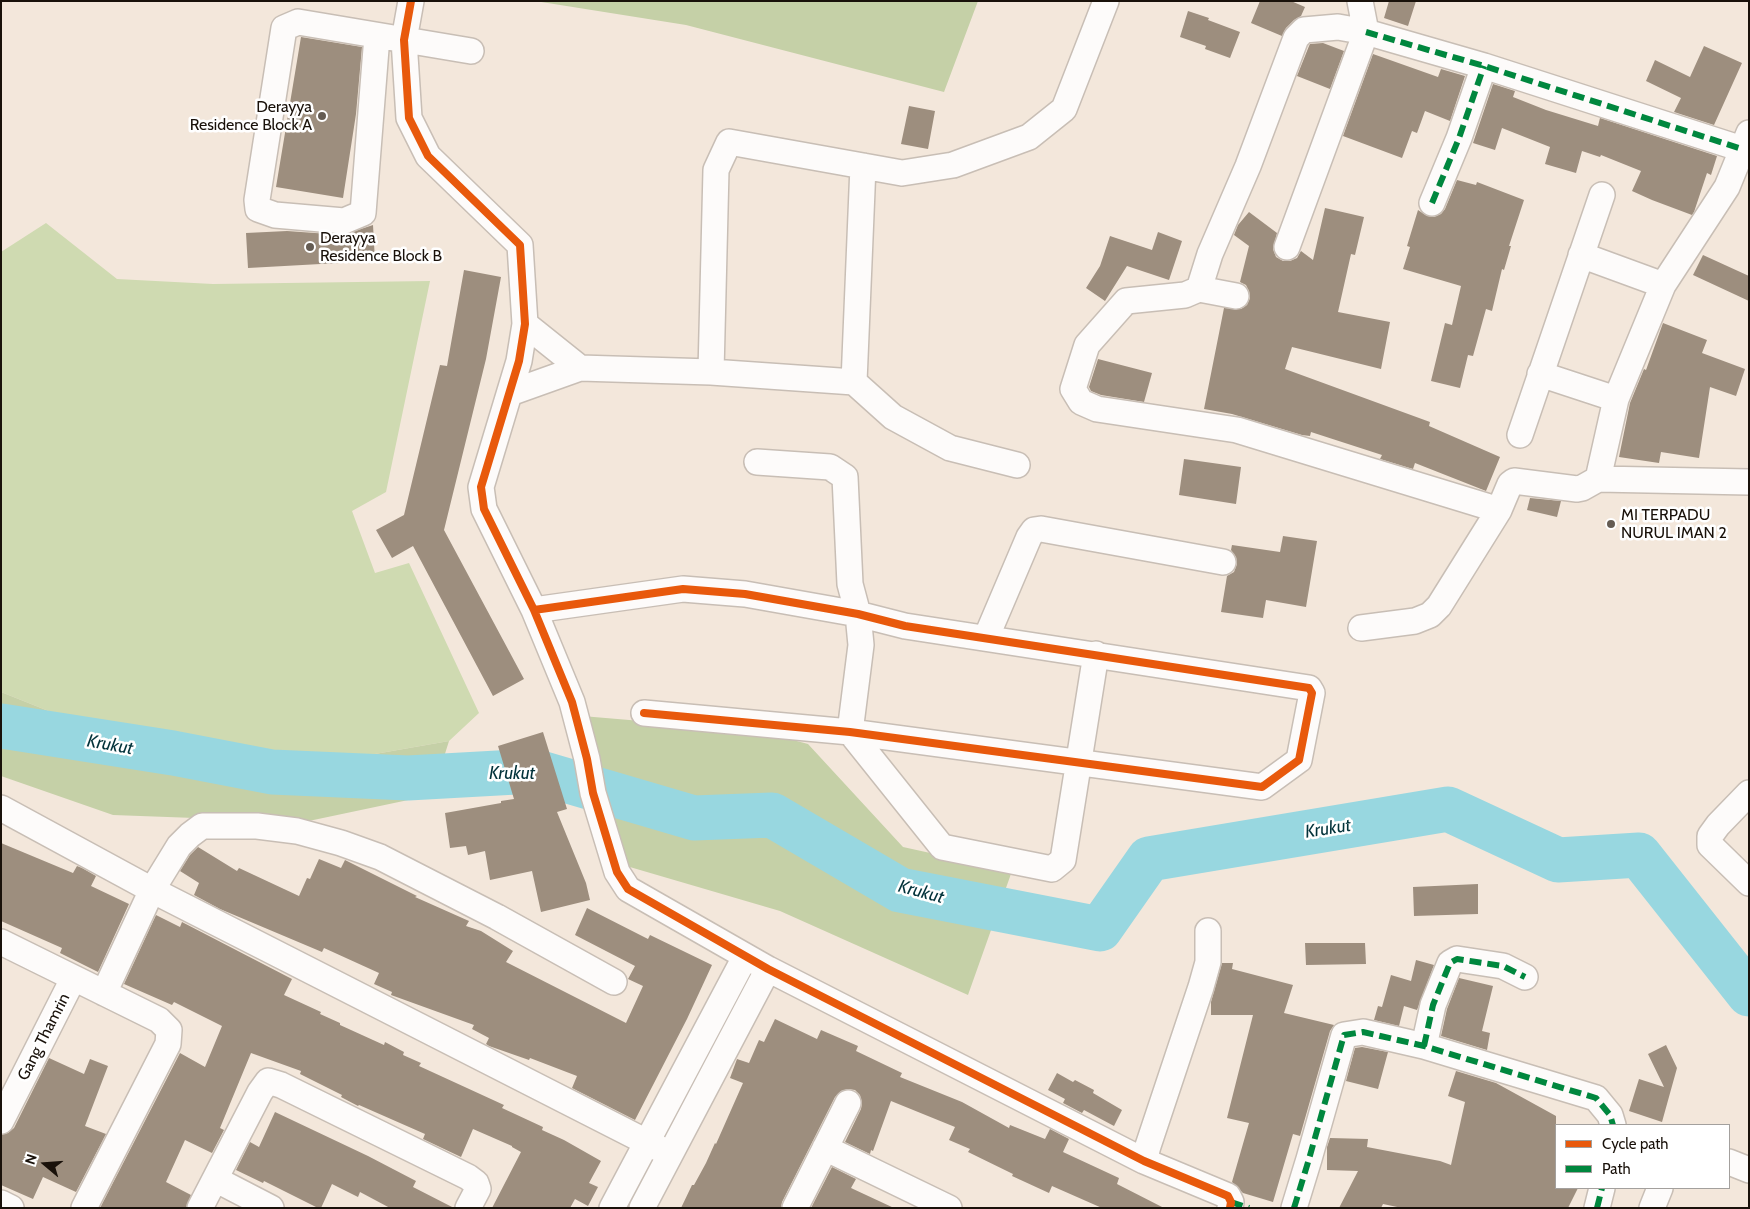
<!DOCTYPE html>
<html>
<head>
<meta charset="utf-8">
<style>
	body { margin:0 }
	#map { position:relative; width:1750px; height:1209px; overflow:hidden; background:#f3e7db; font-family:Cabin,sans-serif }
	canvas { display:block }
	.frame { position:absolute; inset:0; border:2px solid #19110a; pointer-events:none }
	.legend { position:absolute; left:1555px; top:1124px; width:175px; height:65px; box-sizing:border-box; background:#fff; border:1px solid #a3a09d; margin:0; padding:6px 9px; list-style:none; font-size:15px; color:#19110a }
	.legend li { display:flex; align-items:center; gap:10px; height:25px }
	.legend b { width:25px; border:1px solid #a3a09d }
	.north { position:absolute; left:20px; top:1139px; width:50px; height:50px; -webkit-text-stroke:4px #fff; paint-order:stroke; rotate:288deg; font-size:14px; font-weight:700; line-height:20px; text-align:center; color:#19110a }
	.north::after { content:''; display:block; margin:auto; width:18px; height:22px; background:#19110a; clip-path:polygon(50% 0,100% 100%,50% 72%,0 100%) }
</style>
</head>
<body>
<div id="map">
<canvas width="1750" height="1209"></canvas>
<div class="frame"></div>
<ul class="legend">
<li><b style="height:6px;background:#e8590c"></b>Cycle path</li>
<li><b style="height:6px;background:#00873e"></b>Path</li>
</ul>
<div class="north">N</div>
</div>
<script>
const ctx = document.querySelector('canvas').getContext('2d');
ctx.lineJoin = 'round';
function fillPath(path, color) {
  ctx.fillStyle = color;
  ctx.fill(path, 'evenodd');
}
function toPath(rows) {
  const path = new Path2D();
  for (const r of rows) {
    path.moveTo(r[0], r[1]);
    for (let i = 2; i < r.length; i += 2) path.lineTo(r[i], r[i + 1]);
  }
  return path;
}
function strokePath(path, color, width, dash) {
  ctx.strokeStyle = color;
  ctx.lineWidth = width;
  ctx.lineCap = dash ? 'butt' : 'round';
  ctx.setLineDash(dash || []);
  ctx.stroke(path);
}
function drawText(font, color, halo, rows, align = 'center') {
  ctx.font = font + ' Cabin,sans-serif';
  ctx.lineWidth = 5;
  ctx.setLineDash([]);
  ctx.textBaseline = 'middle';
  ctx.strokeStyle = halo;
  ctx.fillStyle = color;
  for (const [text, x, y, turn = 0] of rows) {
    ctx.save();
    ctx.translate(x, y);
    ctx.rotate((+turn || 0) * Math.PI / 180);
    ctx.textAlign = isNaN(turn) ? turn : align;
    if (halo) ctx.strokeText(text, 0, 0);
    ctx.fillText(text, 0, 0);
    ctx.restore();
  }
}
fillPath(toPath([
	[46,223,117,279,213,284,430,281,386,492,352,511,375,573,409,563,479,713,449,741,335,761,56,714,1,692,1,252]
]), '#cfdab1');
fillPath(toPath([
	[351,1,978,1,944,92,686,25,535,1],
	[1,692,56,714,335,761,449,741,432,795,304,822,113,815,1,776],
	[582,716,759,731,808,744,903,847,1012,871,968,995,780,911,623,865]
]), '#c5d0a7');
strokePath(toPath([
	[1,726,173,753,272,772,408,778,534,771,694,818,772,815,900,890,1100,929,1149,859,1448,809,1558,860,1639,855,1749,994]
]), '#98d7e0', 45);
fillPath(toPath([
	[1260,1,1291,1,1305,7,1301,16,1294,20,1286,28,1282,36,1251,23],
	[1389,1,1416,1,1408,26,1384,18],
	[1188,11,1209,18,1208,20,1240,32,1230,58,1205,49,1206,46,1180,37],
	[301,37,362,47,356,114,343,198,276,187],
	[1323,43,1344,51,1330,89,1297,76,1309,46,1310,44],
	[1704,46,1742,63,1714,125,1674,112,1681,98,1646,81,1655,60,1690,77],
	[1373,54,1438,77,1441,69,1465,76,1450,121,1425,111,1417,133,1412,131,1402,158,1343,136],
	[1493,84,1515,91,1513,97,1546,110,1598,126,1600,118,1717,156,1711,175,1707,173,1694,212,1692,215,1652,200,1632,191,1641,171,1601,155,1600,157,1582,151,1576,173,1545,164,1550,147,1502,128,1495,150,1473,143],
	[909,106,935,111,928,149,901,144],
	[1457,180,1476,185,1477,182,1524,200,1509,246,1511,246,1504,270,1502,269,1492,311,1486,309,1473,356,1468,355,1460,388,1431,381,1445,323,1452,325,1461,286,1403,269,1410,247,1407,246,1418,210,1427,216,1434,217,1441,214,1445,209],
	[1325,208,1364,217,1355,255,1351,254,1338,312,1390,322,1381,369,1292,347,1285,369,1430,422,1429,426,1500,457,1486,491,1415,463,1413,469,1380,459,1382,455,1311,432,1310,436,1302,435,1232,414,1204,409,1224,308,1241,309,1247,305,1250,298,1249,291,1246,285,1240,282,1249,246,1234,235,1238,225,1249,212,1277,233,1273,249,1276,257,1283,261,1290,261,1297,258,1301,251,1313,260],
	[373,225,375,261,248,268,246,233,287,231,343,235],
	[1158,232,1182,241,1169,280,1127,266,1105,301,1086,288,1100,266,1110,236,1152,250],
	[1703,255,1749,276,1749,301,1693,275],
	[464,270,501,277,486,359,444,530,524,679,493,696,413,546,392,558,376,530,404,515,440,365,447,366],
	[1663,323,1707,340,1702,353,1745,369,1736,396,1710,387,1699,458,1661,452,1659,463,1619,457,1630,403,1644,369,1646,370],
	[1098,359,1152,373,1144,402,1101,395,1091,391,1089,387],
	[1184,459,1241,467,1236,504,1179,495],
	[1530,498,1561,501,1557,517,1527,510],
	[1283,536,1317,541,1306,607,1266,600,1263,618,1221,612,1227,576,1234,572,1237,564,1236,557,1231,550,1232,545,1280,552],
	[543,732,567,809,557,812,586,883,590,900,541,912,532,871,490,880,485,851,468,855,466,846,450,848,445,813,501,803,501,801,514,799,498,746],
	[1,843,73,873,77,866,82,868,96,876,91,886,129,904,98,972,60,953,62,948,1,921],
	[198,847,237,871,239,868,299,896,307,878,310,879,319,859,341,868,345,860,417,896,415,897,469,921,466,926,481,931,513,951,506,962,626,1023,643,986,628,979,635,966,575,935,587,908,648,939,650,935,712,965,687,1019,635,1120,572,1088,577,1076,530,1058,529,1060,489,1046,486,1044,489,1038,472,1029,474,1025,391,995,392,992,374,984,379,973,324,948,322,952,220,909,194,895,199,883,180,871,190,855],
	[1478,884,1478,914,1414,916,1413,887],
	[156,915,180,927,182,922,292,979,284,995,321,1012,320,1014,340,1023,340,1025,384,1045,385,1042,404,1052,403,1055,421,1063,419,1066,504,1105,502,1108,543,1127,542,1130,564,1140,601,1161,589,1183,598,1187,588,1206,575,1199,570,1208,492,1208,521,1152,512,1147,512,1146,473,1129,461,1157,423,1139,425,1134,359,1105,358,1106,341,1097,342,1095,300,1074,301,1071,251,1053,220,1128,224,1130,212,1153,185,1140,166,1182,191,1195,186,1208,100,1208,180,1053,205,1067,222,1026,174,1002,172,1005,124,984],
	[1305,943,1365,943,1366,964,1306,965],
	[1416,960,1434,965,1417,1010,1404,1006,1399,1026,1374,1020,1378,1006,1382,1007,1391,975,1411,981],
	[1222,963,1233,963,1232,969,1293,985,1284,1013,1334,1025,1330,1031,1300,1136,1293,1134,1273,1202,1243,1193,1232,1182,1249,1123,1227,1118,1253,1015,1211,1015,1211,1002],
	[1459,978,1493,986,1482,1031,1490,1033,1487,1050,1441,1036,1447,1009],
	[775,1019,817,1039,821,1030,858,1046,856,1051,902,1073,900,1077,962,1102,1009,1128,1010,1125,1045,1139,1050,1129,1069,1139,1063,1152,1119,1178,1117,1184,1164,1208,1102,1208,1052,1186,1049,1193,1012,1176,1013,1174,968,1152,970,1149,949,1140,955,1127,891,1101,873,1151,871,1150,870,1154,845,1142,861,1109,862,1103,860,1095,855,1090,848,1089,841,1091,835,1097,782,1202,781,1208,681,1208,692,1185,694,1185,706,1163,715,1143,716,1144,743,1083,730,1078,737,1059,749,1063,759,1040,764,1042],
	[1666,1045,1677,1068,1662,1122,1629,1111,1639,1079,1664,1087,1648,1054],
	[1362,1047,1388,1052,1378,1089,1346,1081,1355,1048],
	[49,1058,84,1074,90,1059,108,1066,85,1126,106,1134,76,1192,43,1177,33,1199,1,1185,1,1135,8,1133,14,1128],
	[1456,1071,1496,1083,1556,1116,1556,1188,1578,1188,1568,1208,1402,1208,1383,1204,1381,1208,1339,1208,1358,1171,1327,1170,1327,1147,1330,1138,1368,1139,1367,1147,1440,1161,1451,1165,1465,1102,1448,1096],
	[1057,1073,1073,1082,1075,1080,1094,1090,1093,1093,1122,1110,1114,1126,1084,1110,1082,1113,1063,1103,1065,1099,1048,1090],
	[275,1112,368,1156,416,1181,413,1187,454,1208,390,1208,360,1192,358,1197,332,1184,321,1208,318,1208,264,1181,263,1183,236,1170,250,1142,259,1147],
	[832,1167,856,1179,851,1188,894,1208,811,1208]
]), '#9d8e7e');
const minor = toPath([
	[411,1,404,40,409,118,428,156,520,245,525,324,519,361,481,487,484,509,534,610,572,702,587,759,593,793,617,872,628,889,768,969,1144,1161,1228,1196,1231,1202,1230,1208],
	[377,36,363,213,344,221,275,215,258,209,257,200,284,28,298,22,471,51],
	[1432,203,1459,138,1484,66],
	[1287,247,1366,32,1360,1],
	[1581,255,1663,285],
	[1199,289,1210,254,1248,166,1296,38,1304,30,1338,27,1366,32,1484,66,1742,149],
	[1236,296,1199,289,1185,295,1126,301,1087,345,1073,389,1081,402,1097,409,1237,430,1499,510],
	[525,324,580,368],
	[711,372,716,170,729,142,902,173,953,165,1029,137,1064,109,1106,1],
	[1540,374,1616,399],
	[854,382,863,166],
	[510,393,580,368,711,372,854,382,893,417,950,448,1017,465],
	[1520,435,1602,195],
	[757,462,830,467,845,477,850,584,858,614,861,645,850,732,942,847,1052,869,1063,860,1096,654],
	[1598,479,1749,482],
	[534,610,683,589,745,594,858,614,905,626,1309,688,1312,693,1299,760,1262,787,850,732,644,713],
	[1361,628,1415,621,1430,615,1439,606,1499,510,1510,484,1514,481,1577,489,1582,488,1598,479,1616,399,1663,285,1727,187,1749,133],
	[986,638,1029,537,1034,530,1041,529,1223,562],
	[1749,793,1718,825,1710,836,1710,845,1749,883],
	[1,808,152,890,670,1154],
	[1,942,159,1020,169,1030,168,1044,84,1208],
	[104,993,152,890,179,846,190,835,202,826,257,826,297,831,341,843,380,857,497,917,614,982],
	[1424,1046,1433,1005,1450,963,1457,959,1503,966,1525,977],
	[1,1121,73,979],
	[825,1148,949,1208],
	[1144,1161,1148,1146,1201,987,1208,962,1208,931],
	[1729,1162,1749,1170],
	[215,1179,271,1208],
	[1,1203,11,1208],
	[200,1208,260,1092,268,1081,281,1085,468,1177,476,1183,478,1189,468,1208],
	[612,1208,745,957],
	[642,1208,768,969],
	[795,1208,848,1103],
	[1294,1208,1309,1159,1344,1035,1363,1032,1424,1046,1596,1098,1610,1115,1613,1125],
	[1597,1208,1602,1188],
	[1652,1208,1660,1188]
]);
strokePath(minor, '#c8beb5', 28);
strokePath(minor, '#fdfbfa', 25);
strokePath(toPath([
	[1366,32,1484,66,1742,149],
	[1432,203,1459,138,1484,66],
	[1424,1046,1433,1005,1450,963,1457,959,1503,966,1525,977],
	[1231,1202,1249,1208],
	[1294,1208,1309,1159,1344,1035,1363,1032,1424,1046,1596,1098,1610,1115,1613,1125],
	[1597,1208,1602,1188]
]), '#00873e', 6, [12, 6]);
strokePath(toPath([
	[411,1,404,40,409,118,428,156,520,245,525,324,519,361,481,487,484,509,534,610,572,702,587,759,593,793,617,872,628,889,768,969,1144,1161,1228,1196,1231,1202,1230,1208],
	[534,610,683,589,745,594,858,614,905,626,1309,688,1312,693,1299,760,1262,787,850,732,644,713]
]), '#e8590c', 8);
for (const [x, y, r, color] of [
	[322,116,5,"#655c53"],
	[310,247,5,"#655c53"],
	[1611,524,5,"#655c53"]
]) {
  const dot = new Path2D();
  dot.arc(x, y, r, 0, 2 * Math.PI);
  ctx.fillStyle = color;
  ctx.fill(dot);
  strokePath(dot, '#fff', 2);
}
drawText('16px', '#19110a', '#fff', [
	["Derayya",312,107,"right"],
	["Residence Block A",312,125,"right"],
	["Derayya",320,238],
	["Residence Block B",320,256],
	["MI TERPADU",1621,515],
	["NURUL IMAN 2",1621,533]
], 'left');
drawText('16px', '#19110a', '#fff', [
	["Gang Thamrin",44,1037,-63]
]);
drawText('italic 18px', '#02323a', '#fff', [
	["Krukut",110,745,10],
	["Krukut",512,774],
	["Krukut",1328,829,-9],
	["Krukut",921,892,15]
]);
</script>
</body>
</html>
